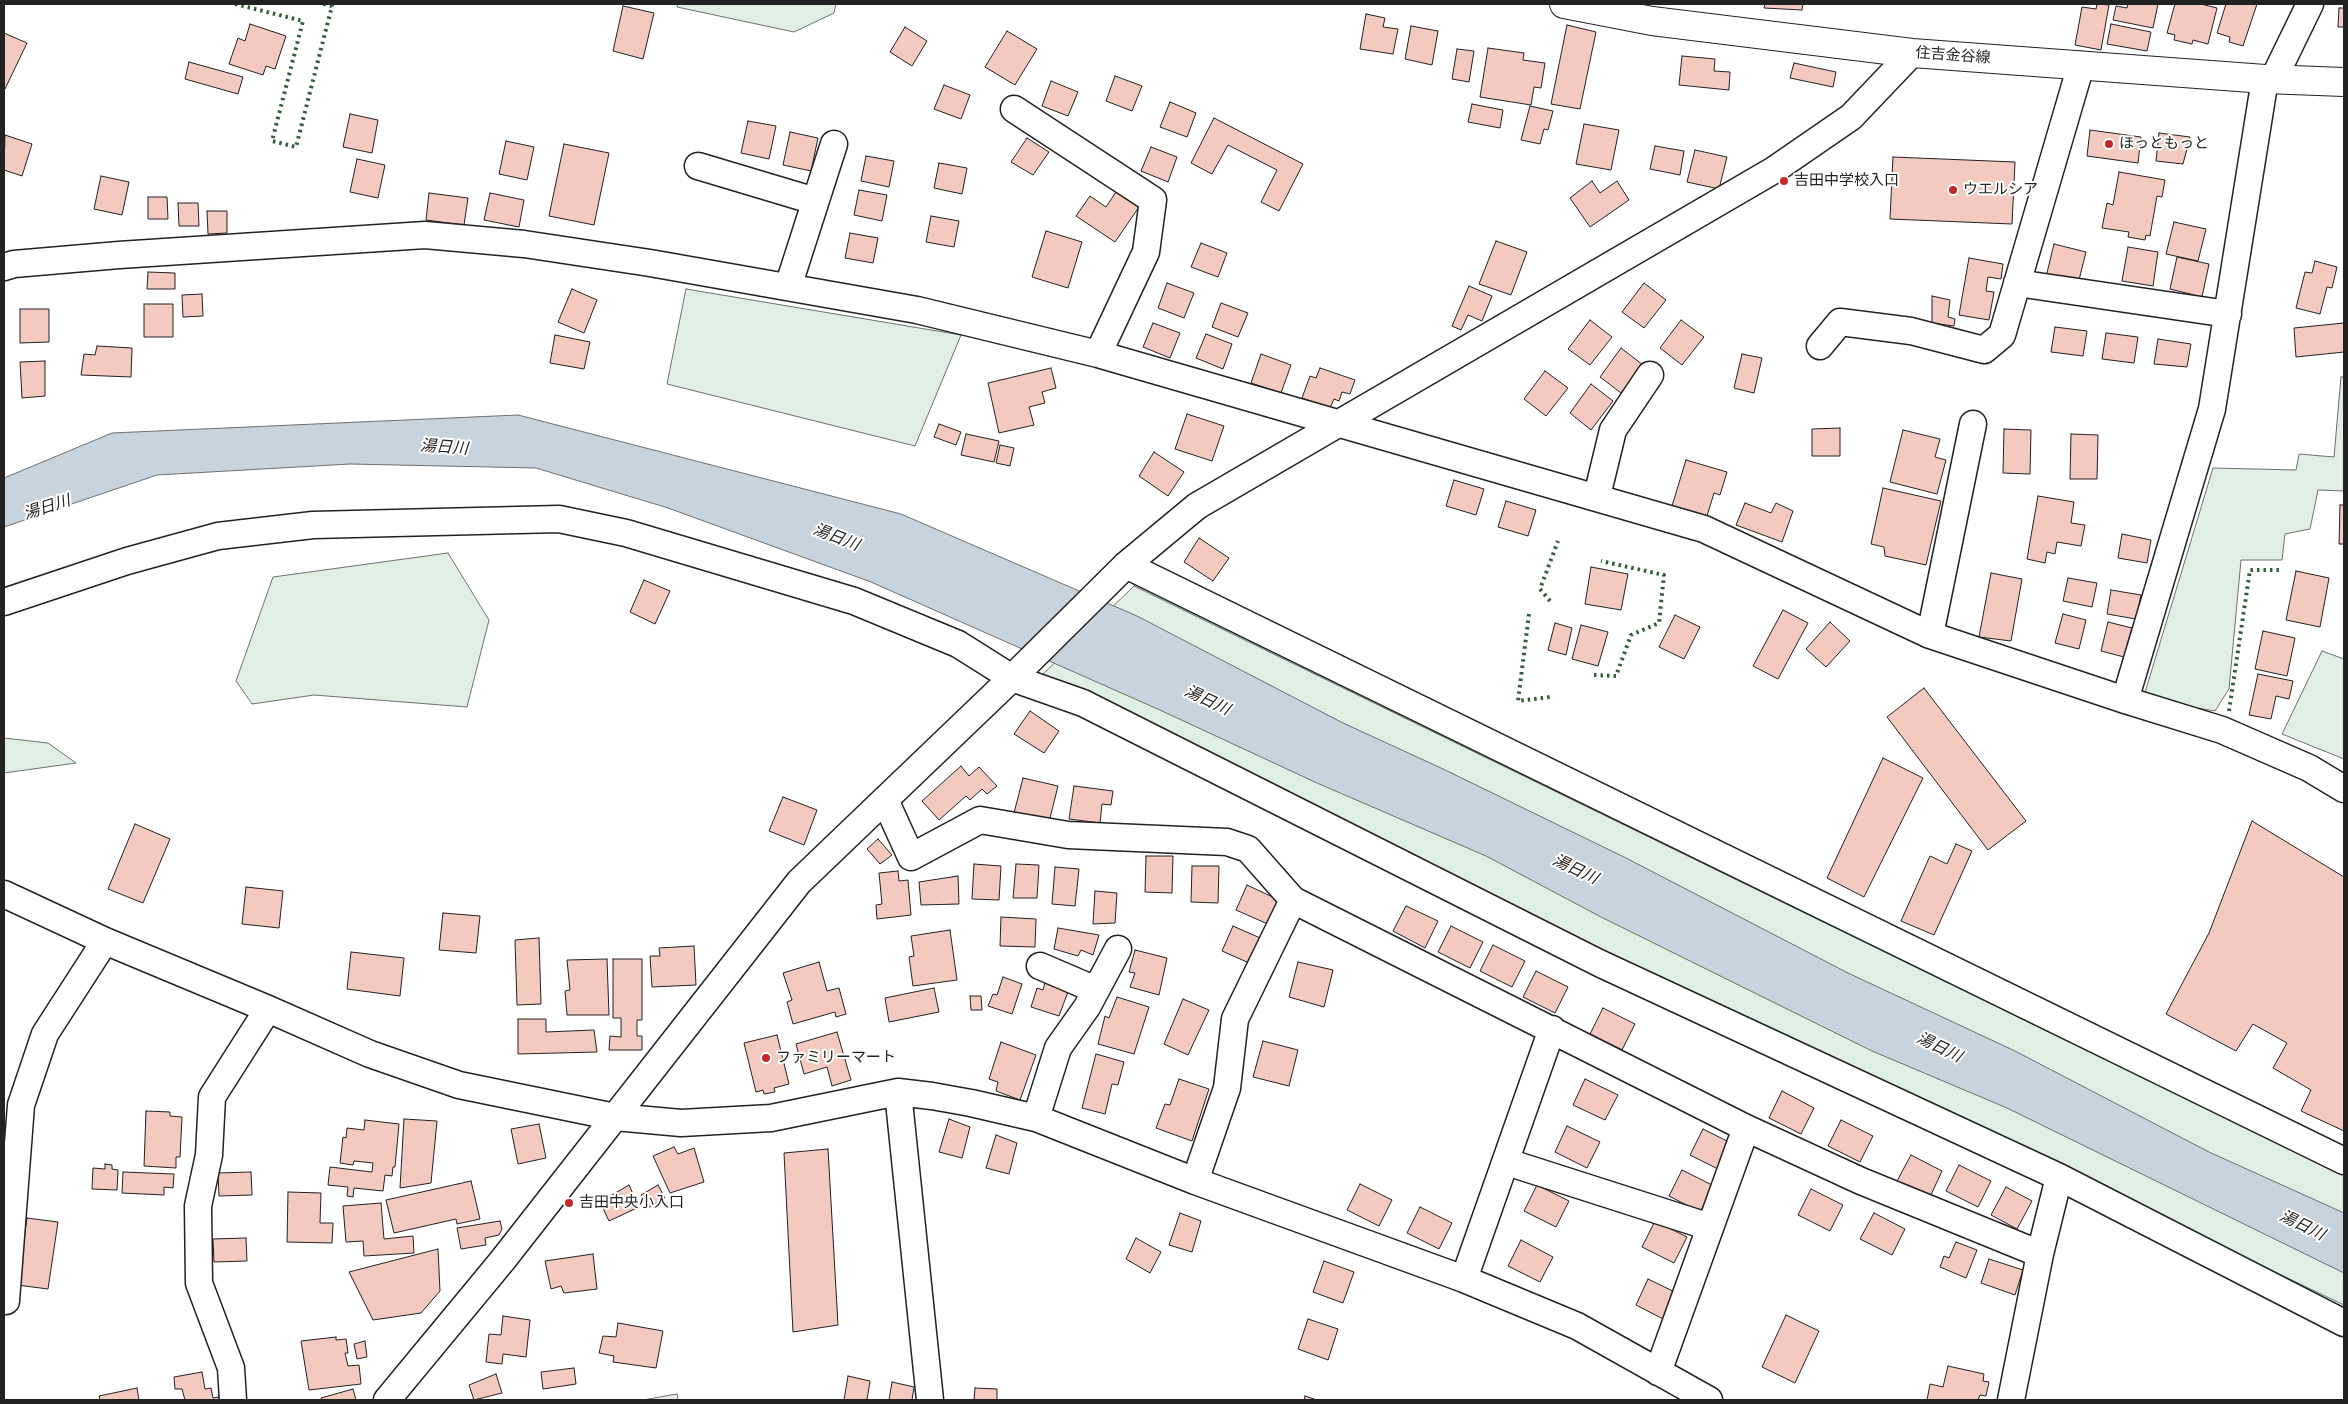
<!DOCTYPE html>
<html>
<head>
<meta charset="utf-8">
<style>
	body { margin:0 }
	#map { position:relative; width:2348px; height:1404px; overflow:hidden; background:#fff; font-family:"DejaVu Sans",sans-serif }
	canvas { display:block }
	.frame { position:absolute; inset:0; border:5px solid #222; pointer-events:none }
</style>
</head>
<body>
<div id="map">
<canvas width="2348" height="1404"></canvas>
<div class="frame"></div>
</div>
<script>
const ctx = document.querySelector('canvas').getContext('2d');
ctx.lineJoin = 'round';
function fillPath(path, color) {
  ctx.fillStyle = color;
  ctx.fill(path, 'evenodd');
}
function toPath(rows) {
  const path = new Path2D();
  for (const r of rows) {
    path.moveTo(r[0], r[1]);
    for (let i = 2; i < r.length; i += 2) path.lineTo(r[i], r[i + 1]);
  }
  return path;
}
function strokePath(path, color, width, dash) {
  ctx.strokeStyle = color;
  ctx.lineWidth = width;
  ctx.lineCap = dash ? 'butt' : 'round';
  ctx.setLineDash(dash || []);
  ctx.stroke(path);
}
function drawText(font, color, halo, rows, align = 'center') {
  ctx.font = font + ' "DejaVu Sans","Noto Sans JP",sans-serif';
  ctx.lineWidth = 4;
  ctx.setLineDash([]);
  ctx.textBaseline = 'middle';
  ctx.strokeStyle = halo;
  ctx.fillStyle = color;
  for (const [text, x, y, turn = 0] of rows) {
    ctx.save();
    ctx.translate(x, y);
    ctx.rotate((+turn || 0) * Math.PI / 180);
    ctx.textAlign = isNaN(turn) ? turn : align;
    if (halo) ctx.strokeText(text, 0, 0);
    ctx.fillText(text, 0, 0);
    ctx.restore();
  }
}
const green = toPath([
	[678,4,836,4,834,13,794,32,677,7,678,4],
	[686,289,961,335,915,446,667,384,686,289],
	[2341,377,2344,377,2344,491,2318,490,2310,529,2285,534,2282,560,2241,560,2229,689,2215,711,2143,699,2213,468,2296,470,2299,454,2334,457,2341,377],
	[448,553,489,620,467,707,314,695,252,704,236,681,273,577,448,553],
	[1134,586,2098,1056,2344,1173,2344,1305,2044,1162,1599,963,1041,676,1134,586],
	[2322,651,2344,659,2344,759,2282,734,2322,651],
	[4,738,48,743,76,763,4,773,4,738]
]);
fillPath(green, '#e0efe3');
strokePath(green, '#6f6f6f', 1);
const parking = toPath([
	[677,1394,678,1400,643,1400,677,1394]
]);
fillPath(parking, '#ededed');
strokePath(parking, '#6f6f6f', 1);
const water = toPath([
	[518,415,901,514,1137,616,1343,723,1441,768,1626,858,1848,973,2015,1051,2209,1152,2344,1213,2344,1273,2007,1108,1872,1051,1601,917,1486,856,1317,783,1162,711,871,582,668,508,536,468,350,464,157,475,4,527,4,478,112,433,518,415]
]);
fillPath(water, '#c7d3dd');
strokePath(water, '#6f6f6f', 1);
const building = toPath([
	[1765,4,1803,4,1802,10,1764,8,1765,4],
	[2097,4,2109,5,2101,50,2075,45,2082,7,2096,9,2097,4],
	[2128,4,2158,4,2153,28,2113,20,2116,6,2127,8,2128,4],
	[2175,4,2201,4,2217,8,2208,44,2193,40,2192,44,2174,40,2175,35,2167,33,2175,4],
	[2226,4,2257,4,2243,46,2229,42,2230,37,2217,33,2226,4],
	[623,6,654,13,643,59,613,51,623,6],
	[2339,8,2344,8,2344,27,2338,27,2339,8],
	[1366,14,1385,18,1383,27,1398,29,1393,54,1360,49,1366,14],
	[250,24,286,36,275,69,266,66,263,75,229,64,238,38,245,41,250,24],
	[2111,24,2151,32,2147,51,2107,44,2111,24],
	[1567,25,1596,32,1580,109,1551,104,1567,25],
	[1411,26,1438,31,1432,65,1405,59,1411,26],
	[905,27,927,41,912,66,890,52,905,27],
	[1007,31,1037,49,1015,85,985,67,1007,31],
	[4,33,27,43,5,89,4,89,4,33],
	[1488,48,1524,53,1523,60,1545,63,1541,88,1534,87,1531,105,1480,97,1488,48],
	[1457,49,1474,51,1469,82,1452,79,1457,49],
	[1682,56,1715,59,1714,71,1730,72,1729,90,1679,85,1682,56],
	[189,62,243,77,238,94,185,79,189,62],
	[1794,63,1836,72,1833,87,1790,78,1794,63],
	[1115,76,1142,86,1132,111,1106,101,1115,76],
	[1051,81,1078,92,1068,116,1042,106,1051,81],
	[944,85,970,95,961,119,934,109,944,85],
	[1170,102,1196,113,1187,137,1160,127,1170,102],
	[1472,104,1503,110,1500,128,1468,122,1472,104],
	[1530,106,1553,111,1548,130,1544,129,1540,144,1521,140,1530,106],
	[350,114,378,120,372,153,343,147,350,114],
	[1214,118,1303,164,1279,211,1261,202,1277,170,1228,145,1212,174,1191,163,1214,118],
	[748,121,776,126,769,159,741,153,748,121],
	[1584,124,1619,130,1611,170,1576,164,1584,124],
	[2090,130,2141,137,2138,163,2087,156,2090,130],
	[790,132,818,138,811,171,783,165,790,132],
	[2159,133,2190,137,2183,164,2156,161,2159,133],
	[5,135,32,144,22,176,4,170,5,135],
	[1027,138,1049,152,1033,175,1011,162,1027,138],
	[506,141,534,147,527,180,499,174,506,141],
	[564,144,609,153,594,225,549,216,564,144],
	[1655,146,1684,151,1680,175,1650,169,1655,146],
	[1151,147,1177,157,1168,182,1141,171,1151,147],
	[1695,150,1727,157,1719,189,1687,182,1695,150],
	[866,156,894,161,889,187,861,181,866,156],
	[1893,157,2015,162,2012,224,1890,219,1893,157],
	[357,159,385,165,378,198,350,192,357,159],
	[939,163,967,168,962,194,934,188,939,163],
	[2119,172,2165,180,2162,197,2157,196,2150,236,2146,235,2145,240,2128,237,2129,232,2102,228,2107,203,2113,205,2119,172],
	[101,176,129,182,122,215,94,209,101,176],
	[1592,181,1600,193,1617,181,1629,200,1590,227,1570,198,1592,181],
	[859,190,887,195,882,221,854,215,859,190],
	[1116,192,1139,207,1115,242,1076,216,1090,196,1106,207,1116,192],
	[429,193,468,198,464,225,426,220,429,193],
	[490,193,524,200,519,227,484,220,490,193],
	[148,197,167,197,168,219,148,219,148,197],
	[178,203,198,203,199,226,179,226,178,203],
	[207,211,227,211,227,233,208,234,207,211],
	[931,216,959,221,954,247,926,242,931,216],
	[2174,222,2206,229,2198,261,2166,254,2174,222],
	[1046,231,1082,242,1068,288,1032,277,1046,231],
	[850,233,878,238,873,263,845,258,850,233],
	[1496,241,1527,252,1511,295,1479,284,1496,241],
	[1201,243,1227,253,1218,277,1191,267,1201,243],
	[2054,244,2086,252,2078,284,2046,277,2054,244],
	[2128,247,2158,252,2153,286,2122,281,2128,247],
	[2177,257,2209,264,2202,297,2170,289,2177,257],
	[1969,258,2003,264,2001,279,1988,277,1986,291,1994,292,1989,320,1959,315,1969,258],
	[2315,261,2337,267,2332,288,2327,287,2320,314,2296,308,2305,272,2312,273,2315,261],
	[148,272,175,273,175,289,147,289,148,272],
	[1167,283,1194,293,1184,318,1158,308,1167,283],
	[1644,283,1666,300,1644,328,1622,312,1644,283],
	[1469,286,1492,296,1482,321,1468,315,1461,330,1452,326,1469,286],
	[572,289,597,300,584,333,558,322,572,289],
	[202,294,203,316,183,317,182,295,202,294],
	[1932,296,1950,300,1948,317,1955,319,1954,326,1932,323,1932,296],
	[1221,303,1248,313,1238,337,1212,327,1221,303],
	[144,304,173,304,173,337,144,337,144,304],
	[20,309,49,309,49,342,20,343,20,309],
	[1590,320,1612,337,1590,365,1568,349,1590,320],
	[1681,320,1704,337,1682,365,1660,348,1681,320],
	[1153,323,1180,333,1170,358,1143,347,1153,323],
	[2344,323,2344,352,2296,357,2294,328,2344,323],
	[2055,327,2087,331,2083,356,2051,352,2055,327],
	[2106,333,2138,337,2134,363,2102,359,2106,333],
	[1206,334,1232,344,1223,369,1196,358,1206,334],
	[555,335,590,342,584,369,550,363,555,335],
	[2158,339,2191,344,2187,367,2154,364,2158,339],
	[97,346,132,348,131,377,81,375,84,354,95,355,97,346],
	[1621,348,1643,365,1621,393,1600,377,1621,348],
	[1261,354,1291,365,1281,393,1251,383,1261,354],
	[1742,354,1762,358,1754,393,1734,388,1742,354],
	[45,361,45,396,22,398,20,362,45,361],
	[1051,368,1056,388,1042,392,1045,403,1029,407,1034,425,999,433,988,383,1051,368],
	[1320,368,1355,380,1350,394,1342,392,1339,401,1334,399,1330,408,1302,398,1310,376,1316,378,1320,368],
	[1545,371,1568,388,1546,416,1524,399,1545,371],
	[1591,384,1613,401,1591,430,1570,413,1591,384],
	[1187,414,1224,426,1212,461,1175,449,1187,414],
	[939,424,961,432,956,445,934,437,939,424],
	[1840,428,1840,456,1812,456,1812,429,1840,428],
	[2004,429,2031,430,2030,474,2003,473,2004,429],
	[1903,430,1940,439,1935,457,1946,460,1937,494,1890,482,1903,430],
	[966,434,999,441,994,462,961,455,966,434],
	[2071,434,2098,435,2097,479,2070,479,2071,434],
	[1000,445,1014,448,1010,466,996,463,1000,445],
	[1154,452,1184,472,1168,496,1139,476,1154,452],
	[1686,460,1727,472,1720,495,1714,493,1707,516,1672,506,1686,460],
	[1454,480,1484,489,1476,515,1446,506,1454,480],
	[1883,488,1941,501,1926,565,1885,556,1884,547,1871,544,1883,488],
	[2038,496,2074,502,2071,523,2085,525,2081,546,2057,542,2055,554,2047,552,2045,563,2027,559,2038,496],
	[1506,501,1536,510,1528,536,1498,527,1506,501],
	[1745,503,1771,513,1776,503,1793,511,1782,542,1736,525,1745,503],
	[2340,505,2344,505,2344,544,2339,544,2340,505],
	[2122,534,2151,540,2147,563,2118,558,2122,534],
	[1199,538,1229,558,1213,581,1184,562,1199,538],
	[1591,567,1628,574,1621,610,1585,604,1591,567],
	[2296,571,2329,578,2320,627,2286,620,2296,571],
	[1991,573,2022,579,2011,641,1979,637,1991,573],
	[2068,578,2097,583,2092,607,2063,601,2068,578],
	[644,580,670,591,655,624,630,612,644,580],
	[2111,590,2141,595,2136,619,2107,614,2111,590],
	[1783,610,1808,623,1778,679,1753,666,1783,610],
	[2063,614,2086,620,2079,649,2055,643,2063,614],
	[1675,615,1700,627,1684,659,1659,647,1675,615],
	[1830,622,1850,641,1826,667,1806,649,1830,622],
	[2108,622,2132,628,2124,657,2101,651,2108,622],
	[1555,623,1572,628,1566,655,1548,650,1555,623],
	[1581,625,1608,632,1598,666,1572,659,1581,625],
	[2263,631,2295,638,2287,676,2255,669,2263,631],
	[2258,674,2293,681,2289,699,2276,696,2271,719,2249,715,2258,674],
	[1924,688,2026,821,1988,850,1887,717,1924,688],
	[1030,711,1059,731,1044,753,1014,734,1030,711],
	[1883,758,1923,778,1864,897,1827,878,1883,758],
	[961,766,969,776,979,767,997,786,987,794,982,789,970,800,966,796,939,820,922,801,961,766],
	[1023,778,1058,786,1049,822,1014,813,1023,778],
	[1074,786,1113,791,1111,805,1102,804,1100,823,1069,819,1074,786],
	[783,797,817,810,804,845,769,831,783,797],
	[2252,821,2344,877,2344,1131,2301,1111,2311,1090,2273,1068,2287,1043,2253,1024,2236,1051,2166,1014,2209,933,2252,821],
	[135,824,170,839,143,903,108,889,135,824],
	[878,839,892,855,880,864,867,849,878,839],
	[1956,844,1972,851,1934,935,1901,921,1930,856,1947,864,1956,844],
	[1146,856,1173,856,1172,893,1145,892,1146,856],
	[974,864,1001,866,999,900,972,899,974,864],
	[1016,864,1039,865,1037,898,1013,898,1016,864],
	[1192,866,1219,866,1218,903,1191,902,1192,866],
	[1055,867,1079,869,1075,906,1052,904,1055,867],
	[898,871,899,881,908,880,911,915,877,919,876,905,882,904,879,873,898,871],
	[958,876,959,904,921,905,919,882,958,876],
	[1247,885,1281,901,1270,925,1236,910,1247,885],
	[246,887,283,891,279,928,242,924,246,887],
	[1095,891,1117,893,1115,923,1093,924,1095,891],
	[1406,906,1438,921,1425,948,1393,931,1406,906],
	[443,913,480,916,476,953,439,950,443,913],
	[1001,917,1036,919,1035,947,1000,946,1001,917],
	[1233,926,1267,941,1256,966,1222,951,1233,926],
	[1451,926,1483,942,1470,968,1438,952,1451,926],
	[1058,928,1099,935,1093,955,1081,950,1078,956,1054,949,1058,928],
	[950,930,957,980,913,986,909,957,914,956,911,936,950,930],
	[539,938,541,1004,517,1005,515,940,539,938],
	[1493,945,1525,961,1512,987,1480,971,1493,945],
	[694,946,696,985,652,987,650,956,660,956,659,948,694,946],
	[1135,950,1167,958,1159,995,1130,987,1135,973,1129,972,1135,950],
	[351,952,404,958,400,996,347,989,351,952],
	[607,959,609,1015,567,1015,565,991,570,990,567,960,607,959],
	[613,959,642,959,642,1020,637,1020,637,1036,642,1036,642,1050,609,1050,610,1036,621,1037,621,1018,613,1018,613,959],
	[819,962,827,991,839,988,846,1014,836,1017,835,1012,793,1024,787,1002,792,1000,783,973,819,962],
	[1298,962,1333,970,1324,1007,1289,997,1298,962],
	[1536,971,1568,987,1555,1013,1523,997,1536,971],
	[1003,977,1022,984,1012,1014,988,1006,993,994,997,995,1003,977],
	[1045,982,1069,989,1059,1016,1031,1007,1037,988,1043,990,1045,982],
	[934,988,939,1012,889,1022,885,998,934,988],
	[970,996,981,996,982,1010,971,1010,970,996],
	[1117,997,1149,1007,1134,1054,1098,1044,1105,1016,1109,1018,1117,997],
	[1183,999,1209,1010,1188,1055,1164,1044,1183,999],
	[1603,1008,1635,1024,1622,1050,1590,1034,1603,1008],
	[518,1019,546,1019,546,1032,594,1030,597,1052,518,1054,518,1019],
	[837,1032,851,1080,832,1086,827,1067,804,1074,796,1044,837,1032],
	[777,1035,789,1084,774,1088,775,1092,764,1094,763,1090,756,1092,744,1043,777,1035],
	[1263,1041,1298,1050,1289,1086,1253,1077,1263,1041],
	[1001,1042,1036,1055,1020,1100,996,1091,998,1082,989,1079,1001,1042],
	[1096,1054,1124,1062,1118,1085,1112,1084,1105,1114,1082,1108,1096,1054],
	[1179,1079,1209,1089,1192,1141,1156,1128,1165,1104,1170,1105,1179,1079],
	[1585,1079,1618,1095,1605,1120,1573,1105,1585,1079],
	[1782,1091,1814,1108,1801,1134,1769,1118,1782,1091],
	[146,1111,170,1112,170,1116,182,1117,180,1157,176,1157,176,1168,144,1166,146,1111],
	[404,1119,437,1121,431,1183,400,1188,404,1119],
	[949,1119,970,1127,962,1158,939,1152,949,1119],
	[365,1120,399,1124,395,1167,393,1167,392,1176,385,1175,383,1191,354,1188,353,1197,347,1196,348,1187,328,1185,330,1167,372,1172,373,1163,354,1161,353,1165,340,1163,343,1137,346,1138,347,1128,364,1130,365,1120],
	[1841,1120,1873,1136,1860,1162,1828,1146,1841,1120],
	[539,1124,546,1158,518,1164,511,1129,539,1124],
	[1567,1126,1600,1142,1587,1168,1555,1152,1567,1126],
	[1703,1129,1735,1145,1722,1171,1690,1155,1703,1129],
	[996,1135,1017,1143,1009,1174,986,1168,996,1135],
	[674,1147,678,1154,694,1148,704,1182,670,1193,653,1156,674,1147],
	[828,1149,838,1325,793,1332,784,1153,828,1149],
	[1911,1155,1942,1171,1930,1197,1897,1181,1911,1155],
	[105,1164,112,1165,112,1169,118,1170,117,1190,92,1189,93,1168,105,1169,105,1164],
	[1959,1165,1991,1181,1978,1207,1946,1191,1959,1165],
	[1682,1170,1714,1186,1700,1212,1669,1196,1682,1170],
	[123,1172,174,1174,173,1188,164,1187,164,1195,122,1193,123,1172],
	[251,1172,252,1195,219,1196,218,1173,251,1172],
	[471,1181,480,1219,457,1224,456,1219,394,1233,386,1200,471,1181],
	[1360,1184,1392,1200,1379,1226,1347,1210,1360,1184],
	[629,1185,639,1207,609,1221,600,1202,629,1185],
	[658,1185,665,1198,648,1208,641,1195,658,1185],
	[1537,1185,1569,1201,1556,1227,1524,1211,1537,1185],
	[2006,1187,2032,1201,2017,1229,1991,1215,2006,1187],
	[1811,1189,1843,1205,1830,1231,1798,1215,1811,1189],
	[288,1192,321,1193,320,1223,333,1223,332,1243,287,1242,288,1192],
	[381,1203,384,1239,413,1236,414,1253,364,1256,363,1241,346,1242,343,1206,381,1203],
	[1420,1207,1452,1223,1439,1249,1407,1233,1420,1207],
	[1180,1213,1201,1221,1192,1252,1169,1245,1180,1213],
	[1874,1213,1905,1229,1892,1255,1860,1239,1874,1213],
	[27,1218,58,1222,48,1289,17,1285,27,1218],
	[500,1221,502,1229,499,1235,485,1238,486,1245,461,1249,457,1228,500,1221],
	[1655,1221,1687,1237,1674,1263,1642,1247,1655,1221],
	[246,1238,247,1261,214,1262,213,1239,246,1238],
	[1136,1238,1161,1252,1150,1273,1126,1259,1136,1238],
	[1521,1240,1553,1257,1540,1282,1508,1266,1521,1240],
	[1956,1242,1977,1250,1966,1278,1940,1267,1944,1256,1949,1258,1956,1242],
	[438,1249,440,1291,421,1313,373,1320,349,1272,438,1249],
	[593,1254,597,1289,564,1293,561,1286,551,1289,545,1261,593,1254],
	[1989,1259,2023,1270,2015,1295,1981,1283,1989,1259],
	[1324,1261,1354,1272,1343,1303,1313,1292,1324,1261],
	[1648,1279,1681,1295,1667,1321,1636,1305,1648,1279],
	[1786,1315,1819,1331,1795,1383,1762,1367,1786,1315],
	[503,1316,530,1320,526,1357,503,1354,502,1364,486,1362,489,1334,501,1335,503,1316],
	[1308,1319,1338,1329,1328,1360,1298,1349,1308,1319],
	[618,1323,663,1331,656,1368,613,1362,614,1356,599,1353,603,1336,616,1337,618,1323],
	[336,1337,336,1340,346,1339,348,1353,345,1353,348,1366,359,1365,361,1384,309,1390,301,1341,336,1337],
	[365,1341,367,1357,357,1359,354,1344,365,1341],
	[1948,1366,1984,1374,1983,1381,1989,1382,1986,1396,1980,1395,1978,1400,1927,1400,1930,1384,1943,1387,1948,1366],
	[574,1368,576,1384,543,1389,541,1372,574,1368],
	[202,1372,205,1389,211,1388,213,1398,219,1397,219,1400,185,1400,182,1389,175,1389,174,1377,202,1372],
	[496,1374,502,1393,474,1400,469,1385,496,1374],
	[848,1376,870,1381,867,1400,844,1400,848,1376],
	[892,1382,914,1387,912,1400,889,1400,892,1382],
	[137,1388,139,1400,100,1400,99,1396,137,1388],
	[975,1388,997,1389,997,1400,974,1400,975,1388],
	[353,1389,356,1400,322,1400,321,1398,353,1389],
	[1305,1396,1317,1400,1304,1400,1305,1396]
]);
fillPath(building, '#f3c9c0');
strokePath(building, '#222', 1);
const minor = toPath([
	[2273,80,2310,4],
	[1014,109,1153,200,1146,252,1098,354],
	[698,166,815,201],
	[4,267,14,264,119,255,425,235,524,244,650,263,917,310,1098,354,1704,529,1930,635,2125,700,2222,730,2309,768,2344,789],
	[2017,283,2228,314],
	[788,287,834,144],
	[1820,346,1840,322,1911,331,1984,350,2002,335,2081,65],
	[1597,496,1613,430,1650,375],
	[1126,565,2344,1161],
	[4,602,127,561,218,536,313,525,559,519,626,533,854,601,958,644,1012,678,1083,703,1599,963,2059,1177,2344,1323],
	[1930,635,1973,424],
	[2125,700,2212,409,2265,79],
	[885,800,911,857,980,820,1068,835,1227,842,1248,849,1293,900,1746,1128,1861,1181,2040,1254],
	[4,894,105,941,268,1009,370,1054,459,1085,615,1117,681,1123,771,1118,898,1092,932,1096,971,1103,1036,1118,1195,1181,1464,1279,1577,1326,1709,1400],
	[1040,966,1096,990],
	[898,1092,930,1400],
	[1036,1118,1058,1048,1087,1007,1118,949],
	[1507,1162,1710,1227],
	[1195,1181,1227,1088,1235,1019,1293,900],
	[1464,1279,1552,1029],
	[6,1301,21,1105,45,1034,105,941],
	[1658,1372,1746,1128],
	[233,1400,231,1368,199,1283,198,1206,209,1155,212,1097,268,1009],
	[387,1400,502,1261,799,882,1012,678,1126,565,1197,506,1774,170,1851,117,1912,53],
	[2011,1400,2040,1254,2059,1177]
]);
const major = toPath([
	[1564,4,1652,21,1912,53,2265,79,2344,82]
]);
strokePath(minor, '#222', 29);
strokePath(major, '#222', 30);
strokePath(minor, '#fff', 26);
strokePath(major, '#fff', 28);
strokePath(toPath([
	[235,4,303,21,272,141,296,147,332,6,323,4],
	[1550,601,1540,589,1558,541],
	[1529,614,1518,701,1550,697],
	[1594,675,1616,676,1631,635,1659,623,1664,575,1601,561],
	[2229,711,2250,570,2282,570]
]), '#2f5e38', 4, [2.5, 4]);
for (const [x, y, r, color] of [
	[2109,144,5,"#c62828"],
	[1784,181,5,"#c62828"],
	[1953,190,5,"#c62828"],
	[766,1058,5,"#c62828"],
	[569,1203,5,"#c62828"]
]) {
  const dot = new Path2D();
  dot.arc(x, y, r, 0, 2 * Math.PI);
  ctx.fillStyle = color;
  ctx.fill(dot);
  strokePath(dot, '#fff', 2);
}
drawText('15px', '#222', '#fff', [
	["住吉金谷線",1953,56,4]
]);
drawText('15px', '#222', '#fff', [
	["ほっともっと",2119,144],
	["吉田中学校入口",1794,181],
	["ウエルシア",1963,190],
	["ファミリーマート",776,1058],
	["吉田中央小入口",579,1203]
], 'left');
drawText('italic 16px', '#222', '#fff', [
	["湯日川",444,448,4],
	["湯日川",47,508,-18],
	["湯日川",836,538,21],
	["湯日川",1207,701,25],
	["湯日川",1575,870,25],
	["湯日川",1939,1048,26],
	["湯日川",2302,1226,26]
]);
</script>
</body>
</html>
